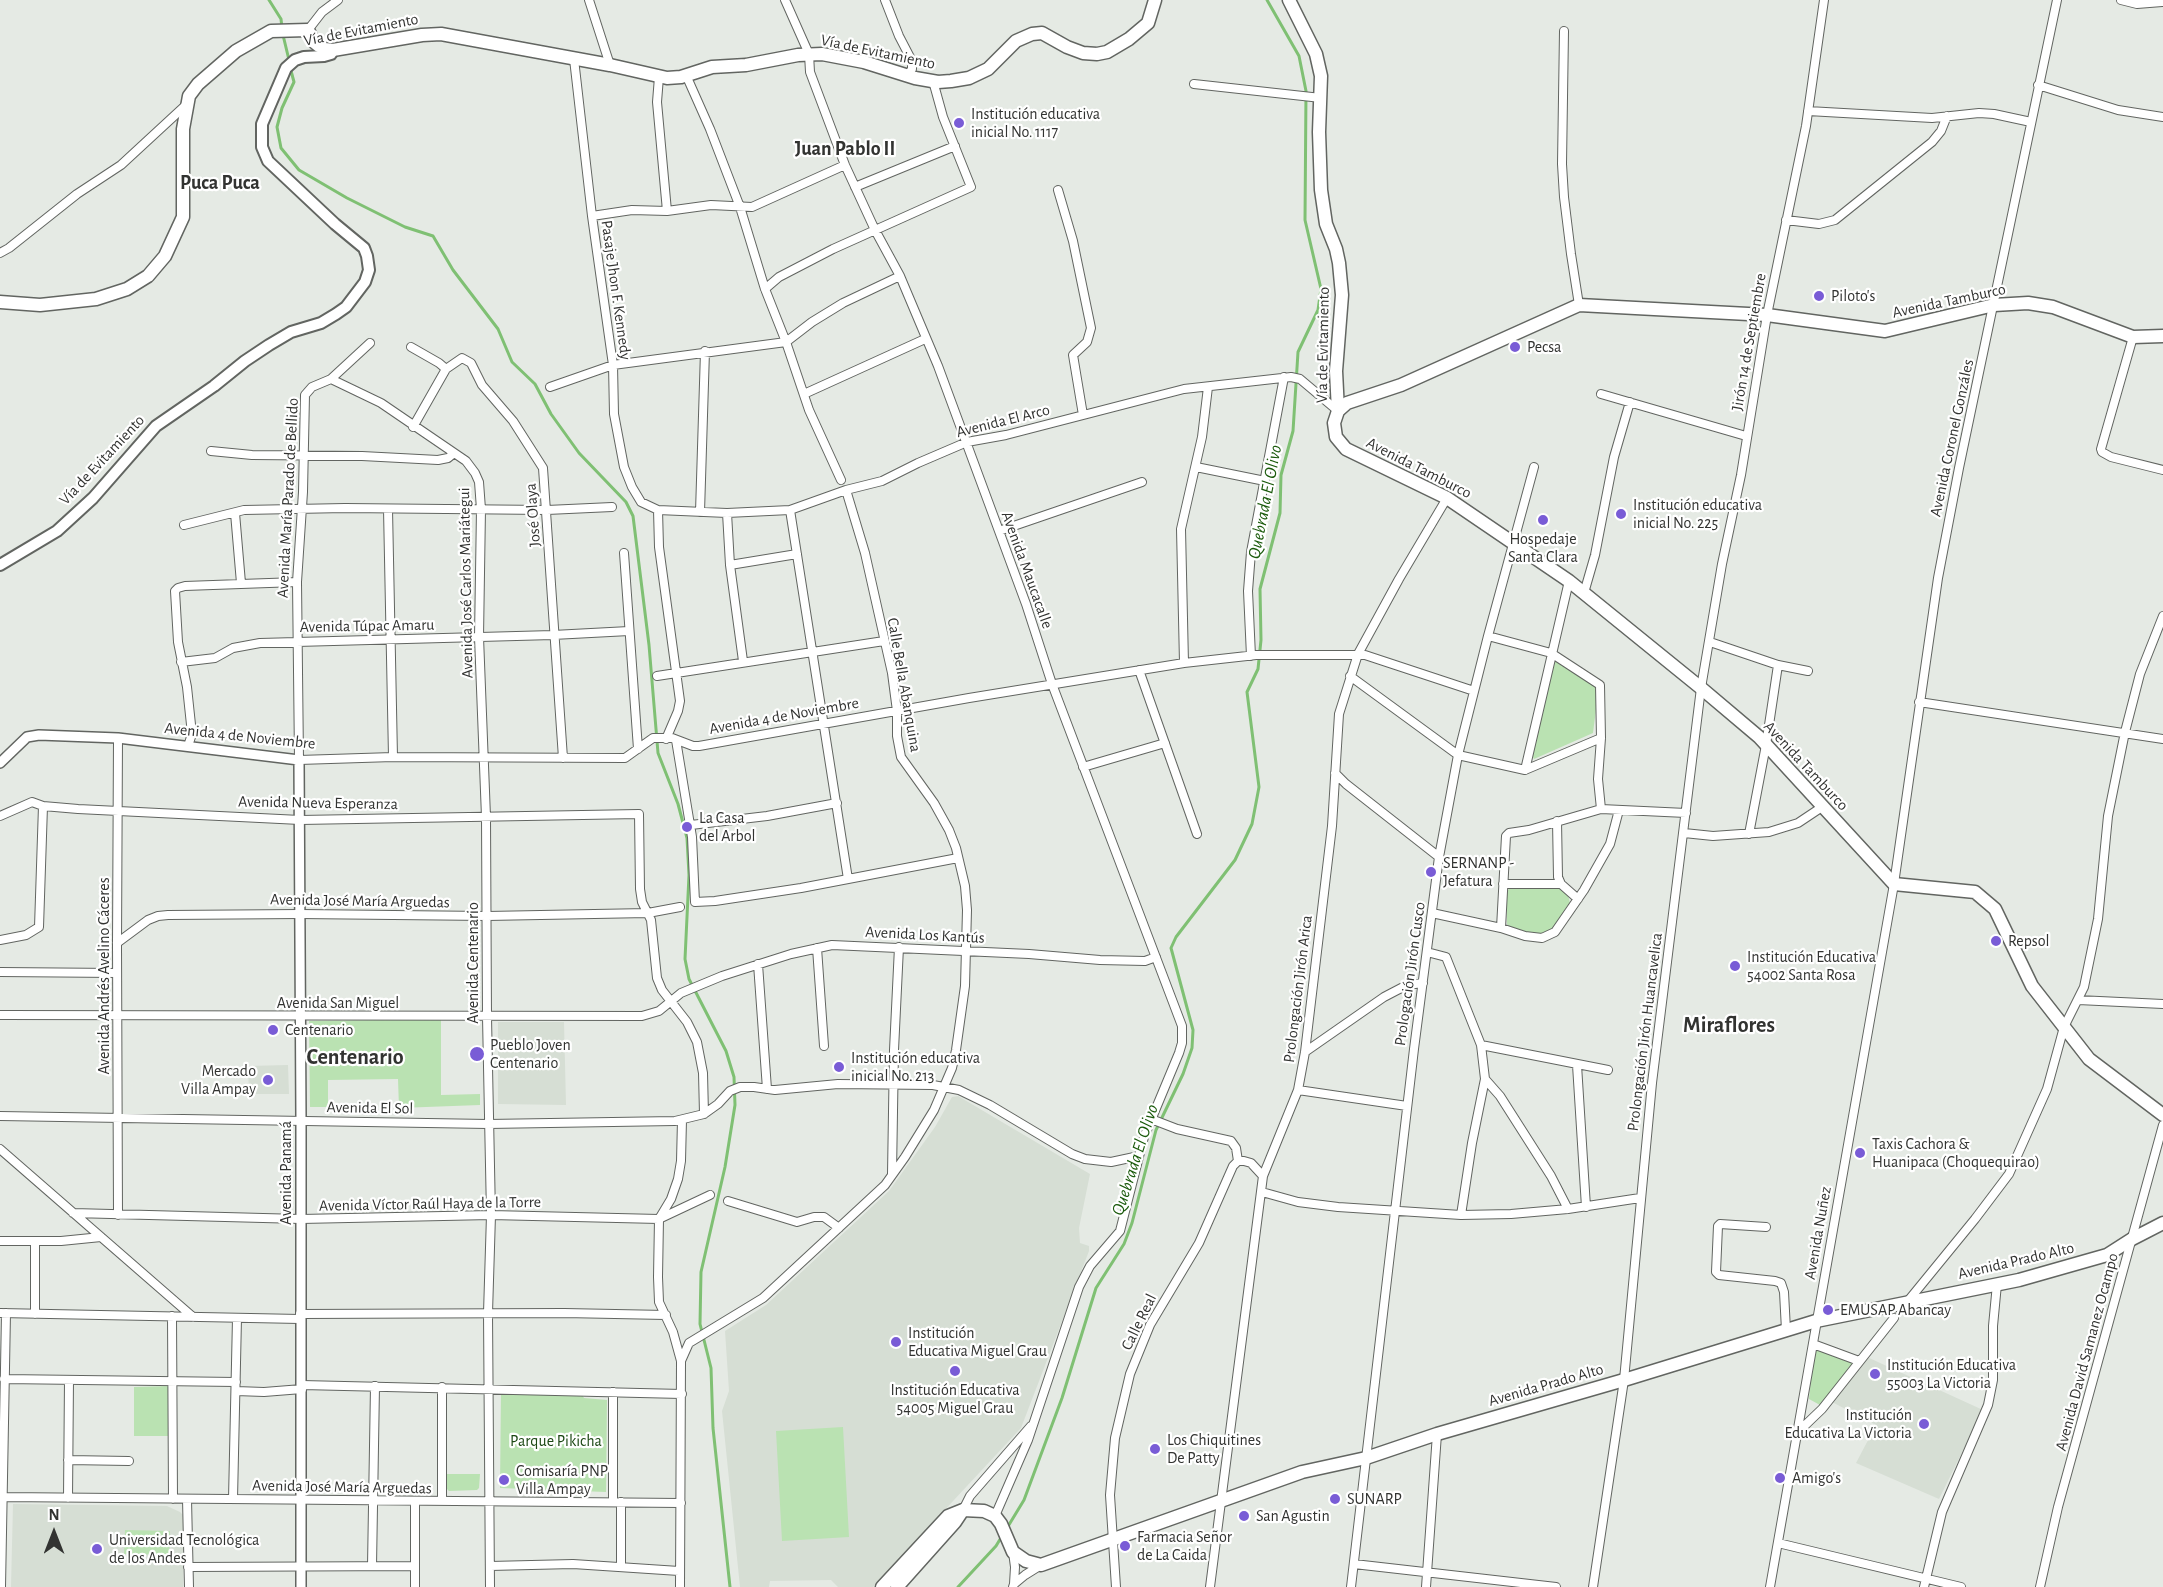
<!DOCTYPE html>
<html>
<head>
<meta charset="utf-8">
<style>
	body { margin:0 }
	#map { position:relative; width:2163px; height:1587px; overflow:hidden; background:#e5eae4; font-family:"Alegreya Sans",sans-serif }
	canvas { display:block }
	.north { position:absolute; left:24px; top:1503px; width:60px; height:60px; -webkit-text-stroke:4px #fff; paint-order:stroke; rotate:0deg; font-size:16px; font-weight:700; line-height:24px; text-align:center; color:#323331 }
	.north::after { content:''; display:block; margin:auto; width:21px; height:27px; background:#323331; clip-path:polygon(50% 0,100% 100%,50% 72%,0 100%) }
</style>
</head>
<body>
<div id="map">
<canvas width="2163" height="1587"></canvas>
<div class="north">N</div>
</div>
<script>
const ctx = document.querySelector('canvas').getContext('2d');
ctx.lineJoin = 'round';
function fillPath(path, color) {
  ctx.fillStyle = color;
  ctx.fill(path, 'evenodd');
}
function toPath(rows) {
  const path = new Path2D();
  for (const r of rows) {
    path.moveTo(r[0], r[1]);
    for (let i = 2; i < r.length; i += 2) path.lineTo(r[i], r[i + 1]);
  }
  return path;
}
function strokePath(path, color, width, dash) {
  ctx.strokeStyle = color;
  ctx.lineWidth = width;
  ctx.lineCap = dash ? 'butt' : 'round';
  ctx.setLineDash(dash || []);
  ctx.stroke(path);
}
function drawText(font, color, halo, rows, align = 'center') {
  ctx.font = font + ' "Alegreya Sans",sans-serif';
  ctx.lineWidth = 4.5;
  ctx.setLineDash([]);
  ctx.textBaseline = 'middle';
  ctx.strokeStyle = halo;
  ctx.fillStyle = color;
  for (const [text, x, y, turn = 0] of rows) {
    ctx.save();
    ctx.translate(x, y);
    ctx.rotate((+turn || 0) * Math.PI / 180);
    ctx.textAlign = isNaN(turn) ? turn : align;
    if (halo) ctx.strokeText(text, 0, 0);
    ctx.fillText(text, 0, 0);
    ctx.restore();
  }
}
fillPath(toPath([
	[498,1022,564,1022,566,1105,498,1104],
	[288,1065,289,1094,249,1094,248,1066],
	[958,1096,1090,1174,1079,1228,1080,1243,1089,1246,1089,1251,1021,1428,873,1587,838,1587,831,1580,770,1581,769,1587,740,1587,722,1411,729,1391,725,1331,766,1305,889,1191,935,1127,952,1097],
	[1867,1357,1983,1410,1939,1499,1856,1463,1876,1425,1832,1402],
	[13,1504,167,1506,180,1512,183,1515,183,1587,11,1587]
]), '#d6ded4');
fillPath(toPath([
	[1555,658,1599,686,1593,733,1534,759,1531,753],
	[1512,886,1556,886,1563,889,1568,895,1570,903,1559,924,1552,931,1540,936,1530,935,1511,928,1507,924,1507,891],
	[441,1019,441,1095,480,1094,480,1105,399,1108,398,1079,328,1080,328,1107,310,1107,309,1021],
	[1814,1349,1854,1363,1820,1405,1809,1399],
	[170,1386,168,1436,134,1436,134,1387],
	[501,1389,581,1393,584,1398,607,1400,606,1492,500,1488],
	[843,1427,849,1537,782,1541,776,1431],
	[446,1474,480,1474,479,1488,477,1490,449,1491,446,1488],
	[125,1530,170,1531,169,1555,124,1554]
]), '#bae2b2');
strokePath(toPath([
	[269,0,281,19,282,28],
	[283,35,289,60],
	[290,67,294,82,282,108,277,127,281,148,299,170,347,198,405,227,433,236,453,270,498,329,512,362,535,384,551,414,579,453,626,502,633,516,649,645,658,753,678,804,687,838,689,875,685,959,689,979,726,1051,734,1077,735,1105,725,1167,701,1272,700,1324,711,1368,713,1428,730,1587],
	[1007,1528,1024,1500,1062,1398,1096,1288,1124,1244,1132,1223,1156,1130,1183,1074,1192,1048,1193,1030,1171,948,1176,937,1235,860,1252,824,1259,787,1247,692,1258,669,1261,640,1260,589,1280,513,1281,475,1293,431,1298,352,1318,310,1321,289,1305,220,1306,91,1299,56,1267,0],
	[958,1587,996,1546,1002,1536]
]), '#7fc073', 3);
const minor = toPath([
	[589,0,610,65],
	[785,0,809,54,810,72,845,165,875,230,900,276,938,366,1026,604,1052,684,1182,1026,1182,1043,1179,1053,1144,1137,1120,1231,1090,1266,1079,1287,1028,1440,995,1516],
	[885,0,899,36,912,61,912,69,907,76],
	[2121,0,2137,4,2162,2,2162,0],
	[308,30,322,12,338,0],
	[1564,31,1562,164,1564,197,1571,254,1579,305],
	[574,59,592,216,613,365,614,414,624,467,632,487,641,502,658,510,727,513,790,510,846,490,882,481,918,463,967,442,1006,435,1184,389,1291,377,1300,379,1338,411],
	[686,75,710,129,740,207,765,289,786,342,809,410,841,480],
	[659,77,657,102,667,211],
	[1194,84,1321,98],
	[2038,85,2118,110,2163,117],
	[1808,111,1932,118,1979,113,1994,114,2031,122],
	[855,187,955,146],
	[1058,190,1073,241,1091,328,1087,342,1073,355,1083,415],
	[592,216,632,210,667,211,711,205,752,207,845,165],
	[1786,220,1819,224,1835,220,1932,142,1941,131,1947,116],
	[0,253,9,248,77,194,121,165,186,105],
	[765,289,779,277,833,249,971,187,943,117,933,81],
	[2133,337,2101,449,2102,452,2111,457,2163,470],
	[370,343,331,379,312,387,305,395,303,492,297,582,299,760,393,757,625,758,653,738,672,738,693,746,699,746,969,698,1184,663,1256,655,1365,655,1474,691],
	[411,347,439,363,446,369,462,358,471,363,482,385,513,421,543,468,563,758],
	[331,379,381,403,466,461,475,473,479,482,481,509,479,637,486,817,487,1017,491,1215,488,1313,490,1587],
	[550,387,613,365,786,342,812,322,843,303,900,276],
	[804,394,925,339],
	[1601,394,1746,436],
	[413,427,446,369],
	[211,451,252,455,362,456,438,460,448,458,453,454],
	[1196,467,1265,481],
	[388,509,393,757],
	[658,510,659,547,680,701,678,711,666,739],
	[790,510,848,879],
	[700,512,705,351],
	[235,513,241,583],
	[727,513,730,565,743,661],
	[184,525,244,510,345,508,547,510,612,507],
	[999,531,1142,482],
	[624,553,638,749],
	[730,565,797,554],
	[1584,593,1595,555,1614,457,1630,402],
	[1488,636,1551,653,1600,685,1601,738,1598,779,1601,809],
	[1710,642,1778,665,1808,671],
	[1251,656,1248,591,1251,552,1284,377],
	[181,662,215,658,233,648,260,643,553,635,629,631],
	[1184,663,1181,529,1202,437,1208,387],
	[1139,670,1197,834],
	[657,676,884,641],
	[1350,676,1458,755,1525,770,1601,738],
	[1919,702,2163,739],
	[676,740,692,837,695,902,715,901,801,888,958,858],
	[188,746,192,734,187,687,178,642,175,591,178,588,185,586,297,582],
	[1083,767,1165,743],
	[1525,770,1569,581],
	[1335,773,1346,784,1439,857],
	[0,816,32,802,43,806,78,809,300,820,639,814,640,889,642,902,651,920,657,978,662,990,687,1022,697,1042,703,1073,704,1114],
	[1557,821,1558,877,1561,884,1578,899],
	[691,825,767,816,837,803],
	[1684,833,1713,836,1769,832,1798,823,1822,807],
	[1749,834,1766,745,1778,665],
	[1503,884,1561,884],
	[1432,913,1501,928,1525,936,1542,938,1555,932,1584,890,1610,844,1619,810],
	[1501,928,1506,836,1509,833,1529,830,1601,809,1686,813],
	[0,940,26,935,39,927,43,806],
	[117,943,148,920,158,916,168,915,300,914,487,916,648,913,680,907],
	[817,948,824,1046],
	[1427,952,1446,957,1481,1045,1485,1079,1500,1096,1551,1176,1568,1209],
	[758,964,767,1089],
	[0,972,117,973],
	[2078,1000,2163,1004],
	[0,1015,642,1016,659,1011,681,993,722,976,791,954,832,945,1029,954,1100,960,1145,961,1156,957],
	[1481,1045,1608,1070],
	[1305,1052,1384,997,1407,985,1423,983],
	[1577,1065,1586,1207],
	[1298,1090,1407,1106],
	[0,1116,488,1124,675,1121,704,1114,718,1104,730,1091,740,1087,754,1087,775,1090,838,1084,933,1085,959,1090,990,1105,1072,1154,1085,1159,1111,1162,1139,1156],
	[1151,1119,1177,1129,1231,1141,1236,1148,1238,1161],
	[0,1149,193,1317],
	[892,1174,894,1050,899,947],
	[1262,1192,1298,1202,1338,1207,1461,1215,1511,1214,1568,1209,1640,1198],
	[728,1201,797,1222,814,1217,824,1217,839,1228],
	[73,1213,301,1219,491,1215,659,1219,710,1195],
	[118,1215,117,943,118,738],
	[1461,1215,1472,1143,1485,1079],
	[1766,1227,1720,1224,1718,1226,1716,1272,1719,1275,1775,1281,1781,1283,1784,1292,1786,1330],
	[0,1241,61,1241,101,1237],
	[1908,1301,1975,1219,2009,1174,2047,1089,2064,1027,2084,987,2098,919,2108,816,2125,732,2140,674,2163,616],
	[0,1313,300,1319],
	[35,1314,35,1242],
	[300,1314,564,1313,666,1315],
	[172,1316,173,1499],
	[1813,1344,1859,1361],
	[681,1361,689,1343,763,1298,885,1185,905,1157,934,1110,952,1068,956,1050,965,986,967,910,965,886,956,848,949,830,934,803,901,757,897,736,897,711,892,673,865,553,846,490],
	[4,1379,236,1382],
	[302,1385,682,1394],
	[236,1391,264,1392,302,1389],
	[613,1392,613,1502],
	[1798,1432,1822,1409,1894,1318],
	[68,1460,129,1461],
	[3,1497,681,1503],
	[68,1498,69,1380],
	[187,1499,189,1587],
	[233,1499,237,1318],
	[415,1501,415,1587],
	[442,1501,442,1387],
	[963,1510,970,1496,1031,1426],
	[1778,1543,1961,1587],
	[1013,1552,1015,1567,1014,1584],
	[1354,1564,1556,1587],
	[372,1566,375,1386],
	[490,1566,573,1564,679,1571],
	[188,1567,415,1566],
	[621,1567,621,1502],
	[1,1587,6,1313],
	[680,1587,681,1361,673,1332,659,1302,658,1277,659,1219,671,1199,678,1179,681,1161,682,1120],
	[1013,1587,1014,1584,1025,1575,1041,1565],
	[1116,1587,1110,1495,1115,1438,1130,1374,1150,1325,1199,1243,1233,1166,1238,1161,1244,1161,1251,1163,1263,1176],
	[1210,1587,1263,1176,1298,1090,1305,1052,1332,826,1339,714,1358,654,1399,579,1447,498],
	[1351,1587,1414,1049,1439,857,1458,755,1488,636,1534,467],
	[1426,1587,1437,1434],
	[1593,1587,1624,1380,1652,1083,1701,688,1722,564,1741,475,1767,315,1806,126,1824,0],
	[1770,1587,1894,884,1938,578,1959,468,2057,0],
	[1924,1587,1942,1512,1988,1405,1993,1380,1993,1326,1997,1284],
	[2040,1587,2058,1507,2163,1125]
]);
const tertiary = toPath([
	[0,763,27,737,39,735,118,738,299,760,301,1121,301,1587]
]);
const secondary = toPath([
	[0,565,57,531,93,498,156,426,214,386,245,361,269,345,291,332,321,323,336,314,346,307,365,282,369,270,367,256,364,248,335,224,268,161,262,147,262,124,286,68,295,60,304,57,324,56,331,54,333,50]
]);
const primary = toPath([
	[1289,0,1316,54,1321,76,1319,132,1321,190,1326,224,1336,249,1339,263,1342,295,1336,371,1338,411],
	[0,302,40,305,96,299,127,289,148,276,165,256,183,217,183,129,189,96,198,84,236,51,271,31,308,30,314,42,319,46,325,49,333,50,422,35,441,34,610,65,667,78,681,77,712,67,746,65,798,55,822,54,864,62,915,78,938,82,951,81,969,78,988,69,1016,41,1032,34,1042,33,1067,47,1083,53,1097,54,1107,52,1129,39,1148,23,1155,0]
]);
const trunk = toPath([
	[2163,336,2133,337,2053,307,2028,303,1994,305,1885,331,1767,315,1579,305,1401,385,1347,403,1338,411,1334,423,1336,437,1346,449,1447,498,1569,581,1701,688,1759,737,1894,884,1975,892,1995,909,2032,986,2089,1059,2163,1115],
	[882,1587,948,1516,963,1510,984,1511,995,1516,1001,1524,1013,1552,1026,1561,1041,1565,1302,1472,1366,1458,1437,1434,1624,1380,1816,1321,2019,1280,2107,1255,2132,1239,2163,1223],
	[897,1587,955,1522,963,1510]
]);
strokePath(minor, '#626561', 10);
strokePath(tertiary, '#626561', 12);
strokePath(secondary, '#626561', 14);
strokePath(primary, '#626561', 15);
strokePath(trunk, '#626561', 15);
strokePath(minor, '#fff', 8);
strokePath(tertiary, '#fff', 9);
strokePath(secondary, '#fff', 10);
strokePath(primary, '#fff', 12);
strokePath(trunk, '#fff', 12);
for (const [x, y, r, color] of [
	[959,123,6,"#795cd6"],
	[1819,296,6,"#795cd6"],
	[1515,347,6,"#795cd6"],
	[1621,514,6,"#795cd6"],
	[1543,520,6,"#795cd6"],
	[687,827,6,"#795cd6"],
	[1431,872,6,"#795cd6"],
	[1996,941,6,"#795cd6"],
	[1735,966,6,"#795cd6"],
	[273,1030,6,"#795cd6"],
	[477,1054,8,"#795cd6"],
	[839,1067,6,"#795cd6"],
	[268,1080,6,"#795cd6"],
	[1860,1153,6,"#795cd6"],
	[1828,1310,6,"#795cd6"],
	[896,1342,6,"#795cd6"],
	[955,1371,6,"#795cd6"],
	[1875,1374,6,"#795cd6"],
	[1924,1424,6,"#795cd6"],
	[1155,1449,6,"#795cd6"],
	[1780,1478,6,"#795cd6"],
	[504,1480,6,"#795cd6"],
	[1335,1499,6,"#795cd6"],
	[1244,1516,6,"#795cd6"],
	[1125,1546,6,"#795cd6"],
	[97,1549,6,"#795cd6"]
]) {
  const dot = new Path2D();
  dot.arc(x, y, r, 0, 2 * Math.PI);
  ctx.fillStyle = color;
  ctx.fill(dot);
  strokePath(dot, '#fff', 2);
}
drawText('16px', '#323331', '#fff', [
	["Vía de Evitamiento",361,30,-11],
	["Vía de Evitamiento",878,52,12],
	["Pasaje Jhon F. Kennedy",616,290,82],
	["Avenida Tamburco",1949,301,-12],
	["Jirón 14 de Septiembre",1749,342,-80],
	["Vía de Evitamiento",1323,345,-89],
	["Avenida El Arco",1003,421,-14],
	["Avenida Coronel Gonzáles",1952,438,-78],
	["Vía de Evitamiento",102,460,-47],
	["Avenida Tamburco",1419,468,27],
	["Avenida María Parado de Bellido",288,498,-87],
	["José Olaya",533,515,-94],
	["Avenida Maucacalle",1027,570,70],
	["Avenida José Carlos Mariátegui",466,583,-91],
	["Avenida Túpac Amaru",367,626,-1],
	["Calle Bella Abanquina",904,685,80],
	["Avenida 4 de Noviembre",784,716,-10],
	["Avenida 4 de Noviembre",240,736,6],
	["Avenida Tamburco",1806,766,47],
	["Avenida Nueva Esperanza",318,803,1],
	["Avenida José María Arguedas",360,901,1],
	["Avenida Los Kantús",925,935,3],
	["Avenida Centenario",473,963,-90],
	["Prologación Jirón Cusco",1410,974,-82],
	["Avenida Andrés Avelino Cáceres",104,976,-90],
	["Prolongación Jirón Arica",1298,989,-83],
	["Avenida San Miguel",338,1003],
	["Prolongación Jirón Huancavelica",1645,1032,-83],
	["Avenida El Sol",370,1108,1],
	["Avenida Panamá",286,1173,-90],
	["Avenida Víctor Raúl Haya de la Torre",430,1204,-1],
	["Avenida Nuñez",1818,1233,-80],
	["Avenida Prado Alto",2016,1261,-13],
	["Calle Real",1139,1322,-64],
	["Avenida David Samanez Ocampo",2087,1352,-75],
	["Avenida Prado Alto",1546,1385,-16],
	["Avenida José María Arguedas",342,1487,1]
]);
drawText('16px', '#323331', '#fff', [
	["Institución educativa",971,114],
	["inicial No. 1117",971,132],
	["Piloto's",1831,296],
	["Pecsa",1527,347],
	["Institución educativa",1633,505],
	["inicial No. 225",1633,523],
	["Hospedaje",1543,539,"center"],
	["Santa Clara",1543,557,"center"],
	["La Casa",699,818],
	["del Arbol",699,836],
	["SERNANP -",1443,863],
	["Jefatura",1443,881],
	["Repsol",2008,941],
	["Institución Educativa",1747,957],
	["54002 Santa Rosa",1747,975],
	["Centenario",285,1030],
	["Pueblo Joven",490,1045],
	["Centenario",490,1063],
	["Institución educativa",851,1058],
	["inicial No. 213",851,1076],
	["Mercado",256,1071,"right"],
	["Villa Ampay",256,1089,"right"],
	["Taxis Cachora &",1872,1144],
	["Huanipaca (Choquequirao)",1872,1162],
	["EMUSAP Abancay",1840,1310],
	["Institución",908,1333],
	["Educativa Miguel Grau",908,1351],
	["Institución Educativa",1887,1365],
	["55003 La Victoria",1887,1383],
	["Institución Educativa",955,1390,"center"],
	["54005 Miguel Grau",955,1408,"center"],
	["Institución",1912,1415,"right"],
	["Educativa La Victoria",1912,1433,"right"],
	["Los Chiquitines",1167,1440],
	["De Patty",1167,1458],
	["Comisaría PNP",516,1471],
	["Villa Ampay",516,1489],
	["Amigo's",1792,1478],
	["SUNARP",1347,1499],
	["San Agustin",1256,1516],
	["Farmacia Señor",1137,1537],
	["de La Caida",1137,1555],
	["Universidad Tecnológica",109,1540],
	["de los Andes",109,1558]
], 'left');
drawText('16px', '#1c4814', '#fff', [
	["Parque Pikicha",556,1441]
]);
drawText('italic 18px', '#1a5a0b', '#fff', [
	["Quebrada El Olivo",1265,502,-79],
	["Quebrada El Olivo",1135,1160,-72]
]);
drawText('bold 20px', '#323331', '#fff', [
	["Juan Pablo II",845,149],
	["Puca Puca",220,183]
]);
drawText('bold 22px', '#323331', '#fff', [
	["Miraflores",1729,1025],
	["Centenario",355,1057]
]);
</script>
</body>
</html>
